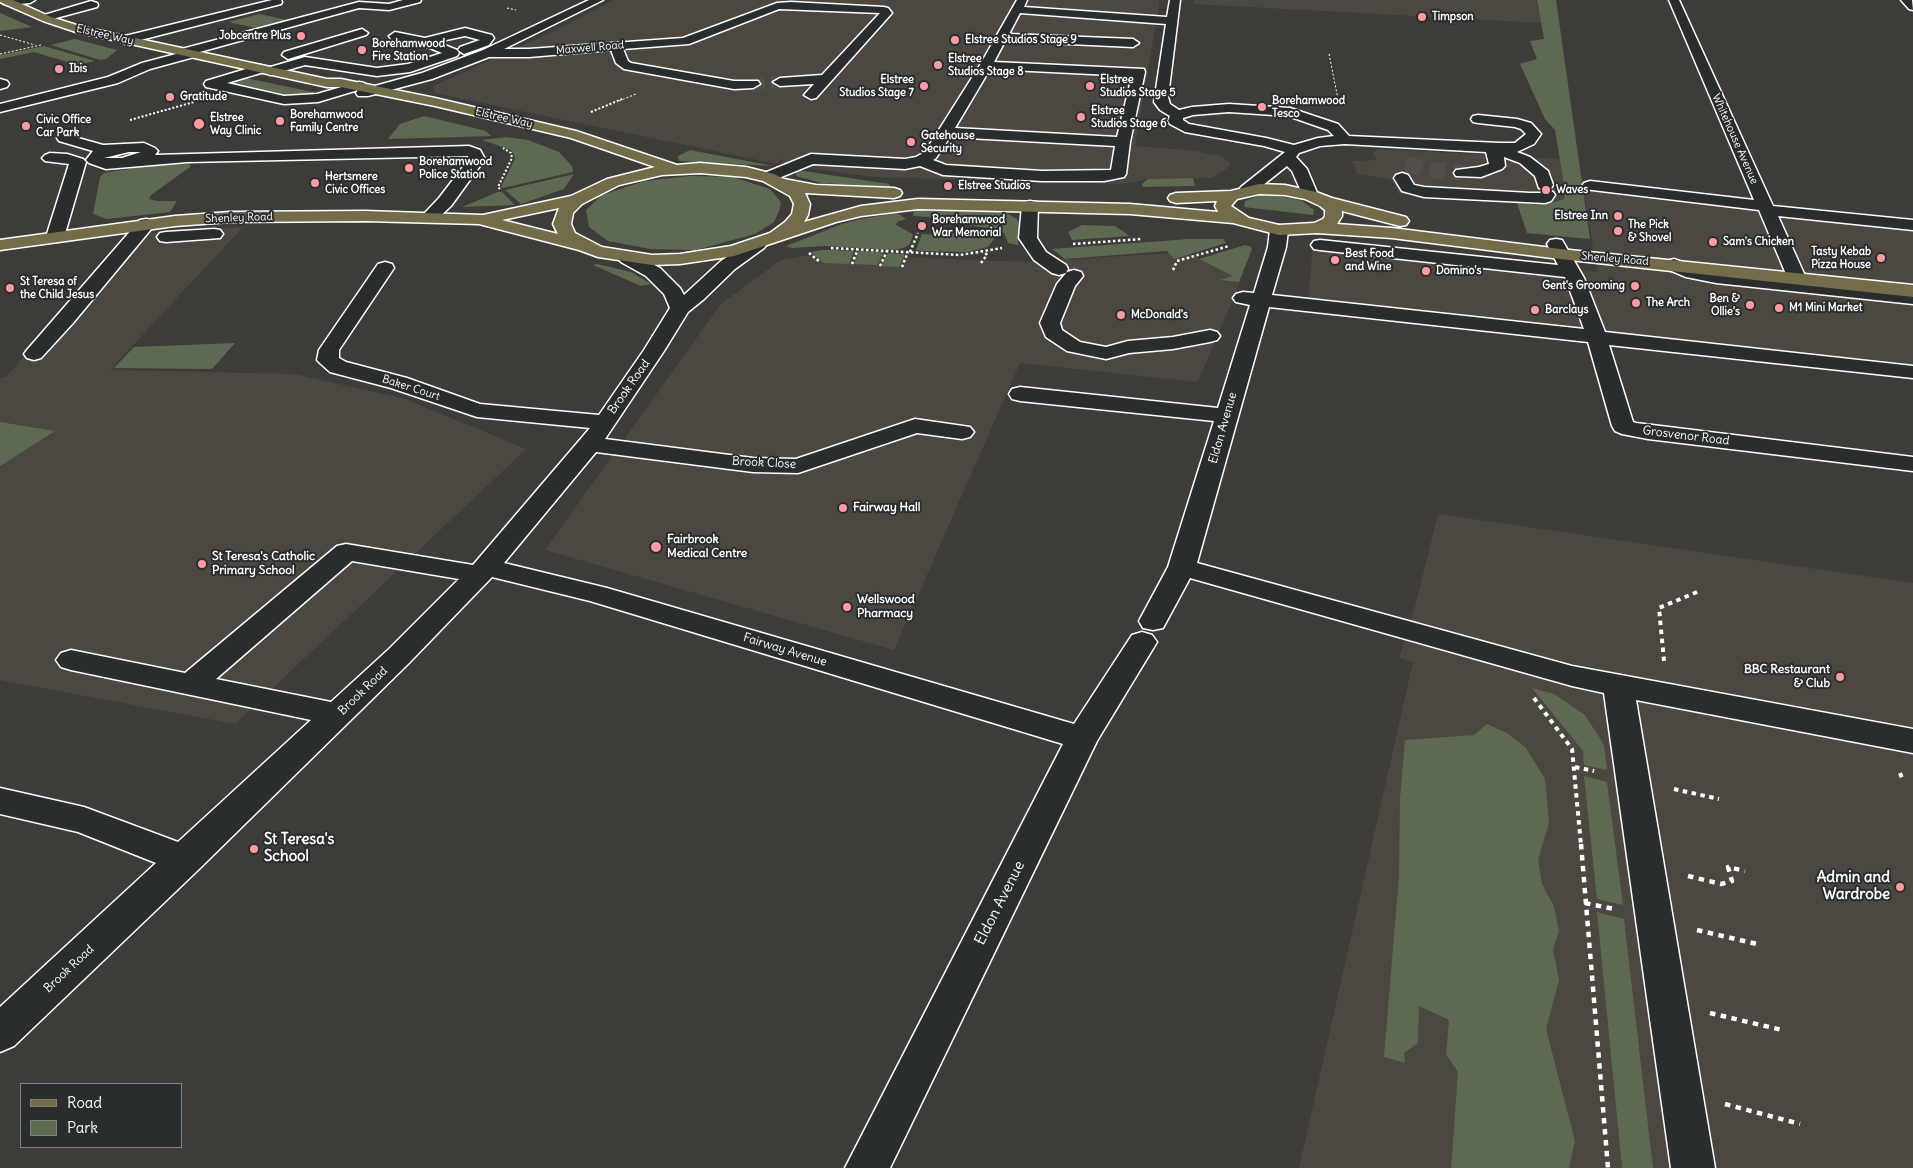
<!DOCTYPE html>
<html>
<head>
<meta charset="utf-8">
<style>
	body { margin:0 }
	#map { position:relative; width:1913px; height:1168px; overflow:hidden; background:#3e3c39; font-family:Delius,sans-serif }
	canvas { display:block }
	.legend { position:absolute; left:20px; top:1083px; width:162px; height:65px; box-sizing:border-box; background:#2a2d2e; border:1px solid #7f8182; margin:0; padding:6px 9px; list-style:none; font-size:15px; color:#fff }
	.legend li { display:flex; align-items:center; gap:10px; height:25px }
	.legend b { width:25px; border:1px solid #7f8182 }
</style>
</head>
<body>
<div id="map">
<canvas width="1913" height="1168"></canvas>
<ul class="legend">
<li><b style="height:6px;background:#736c4b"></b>Road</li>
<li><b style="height:14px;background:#5d6a51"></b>Park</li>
</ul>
</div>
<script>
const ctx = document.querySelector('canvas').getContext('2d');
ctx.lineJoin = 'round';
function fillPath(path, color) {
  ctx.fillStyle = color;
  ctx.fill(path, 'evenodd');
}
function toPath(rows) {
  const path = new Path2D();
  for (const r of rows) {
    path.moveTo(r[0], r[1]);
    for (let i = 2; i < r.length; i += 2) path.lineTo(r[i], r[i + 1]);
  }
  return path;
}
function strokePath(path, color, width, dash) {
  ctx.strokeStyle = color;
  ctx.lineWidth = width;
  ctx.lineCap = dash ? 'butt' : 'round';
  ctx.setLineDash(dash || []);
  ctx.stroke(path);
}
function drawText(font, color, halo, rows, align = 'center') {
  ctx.font = font + ' Delius,sans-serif';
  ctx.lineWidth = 4;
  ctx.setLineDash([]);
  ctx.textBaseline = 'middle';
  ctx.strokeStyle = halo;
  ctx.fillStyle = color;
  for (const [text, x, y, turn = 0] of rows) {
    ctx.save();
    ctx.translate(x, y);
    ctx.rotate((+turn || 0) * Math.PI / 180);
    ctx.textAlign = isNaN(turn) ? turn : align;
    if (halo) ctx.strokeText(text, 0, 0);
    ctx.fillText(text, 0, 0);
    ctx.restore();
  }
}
fillPath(toPath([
	[614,0,1160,0,1135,146,1196,151,1221,156,1231,164,1226,169,1212,178,1148,179,1122,184,874,177,780,164,785,156,777,164,434,93,433,86,546,35],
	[1194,0,1536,0,1543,23,1194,4],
	[1378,149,1559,159,1565,191,1564,199,1545,205,1399,194,1391,179,1357,174,1353,161,1377,160,1373,153],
	[1583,186,1913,224,1913,371,1308,303,1313,242,1597,272],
	[243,227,110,370,294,374,405,399,526,449,235,724,0,680,0,378,6,377,131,234],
	[1186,252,1241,280,1198,382,1020,363,894,650,545,550,721,304,781,260,814,254,1028,262],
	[1438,514,1913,583,1913,1168,1299,1168,1413,662,1399,658,1416,603]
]), '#4c4741');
fillPath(toPath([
	[1537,0,1556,0,1590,239,1527,233,1517,203,1545,205,1564,199,1565,191,1555,130,1545,119,1520,64,1537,59,1530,41,1544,39],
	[0,13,32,27,0,31],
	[259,14,292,21,261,29,228,22],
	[75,39,117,50,106,59,100,60,51,45],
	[44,46,95,61,77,65,34,52,0,59,0,55],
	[240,78,246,78,322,94,289,96,237,86,234,84,234,81],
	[424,116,478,129,486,131,491,136,388,139,400,124],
	[506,137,528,140,559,152,572,166,573,172,503,188,501,187,515,159,514,155,511,150,482,140],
	[690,150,773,166,679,161,678,156],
	[190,164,190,167,151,195,149,199,157,201,177,201,170,212,107,219,93,214,100,177,104,173,152,165],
	[797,170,889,184,890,187,821,183,796,176],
	[574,174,564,189,521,204,505,190],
	[691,176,733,177,770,189,781,202,779,211,774,222,755,234,696,250,650,249,608,241,589,227,586,210,602,195,645,181],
	[1193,178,1195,186,1143,187,1142,184,1148,179],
	[498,192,502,192,515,205,462,207],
	[1261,195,1291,198,1302,201,1314,210,1313,215,1244,207,1245,201],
	[983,209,1008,214,1017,219,1020,225,1018,245,1008,243,1004,233,997,229,949,223,942,218,913,216,914,210],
	[897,213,906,219,897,222,896,225,913,234,910,244,904,248,894,250,825,246,792,248,786,246,842,224,861,219],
	[1082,225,1115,226,1130,236,1072,240,1068,232],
	[945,229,983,232,990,233,994,239,988,247,967,252,922,251,916,250,922,234,935,235],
	[1189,239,1223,239,1226,243,1174,259,1167,251,1065,259,1052,249],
	[1245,245,1251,247,1252,249,1239,282,1220,280,1233,276,1199,259],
	[823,250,833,250,854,251,849,264,823,263,811,252],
	[859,251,884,252,877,265,854,264],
	[888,253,905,254,899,267,882,266],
	[597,264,631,272,651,284,641,286,593,265],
	[235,343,212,369,114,368,134,347],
	[0,422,55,431,0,466],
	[1532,688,1554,694,1585,715,1604,745,1607,770,1584,765,1583,751],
	[1487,724,1507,733,1526,748,1545,779,1549,823,1538,860,1542,884,1554,907,1559,931,1553,949,1559,980,1546,1029,1575,1141,1569,1168,1451,1168,1458,1072,1446,1054,1449,1020,1419,1006,1418,1043,1404,1053,1405,1063,1384,1057,1399,876,1400,798,1405,740,1474,735],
	[1584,776,1607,782,1623,905,1597,899],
	[1597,912,1624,919,1653,1168,1622,1168]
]), '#5d6a51');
strokePath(toPath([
	[753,84,780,82]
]), '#51504d', 12, [12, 6]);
strokePath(toPath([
	[1406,164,1426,169,1462,173]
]), '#51504d', 16, [16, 8]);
const minor = toPath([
	[4,0,35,0,30,3,8,5,4,4,4,0],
	[272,0,281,0,282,2,281,4,125,44,119,40,121,37,272,0],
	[403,0,421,0,420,2,389,10,359,8,196,53,194,57,150,69,118,83,0,112,0,104,108,77,142,63,176,54,178,50,359,2,389,4,403,0],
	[589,0,603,0,504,49,529,49,683,38,777,3,791,2,884,7,888,8,892,13,816,98,811,99,804,95,814,84,780,86,773,82,780,78,822,75,880,13,779,9,689,44,623,49,628,61,631,63,734,81,758,81,760,84,753,88,734,89,624,69,616,63,611,50,529,57,489,57,432,79,368,96,358,96,356,93,358,90,318,102,284,104,206,87,204,84,206,81,256,66,261,65,267,68,305,57,377,68,408,64,442,53,425,46,391,39,389,36,395,32,425,38,465,28,492,35,494,38,489,45,464,54,458,50,460,47,480,40,465,36,437,42,457,50,459,53,457,56,410,72,377,76,305,65,270,75,264,72,227,83,284,96,317,94,359,82,364,83,366,86,364,89,422,73,483,50,589,0],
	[1017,0,1027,0,1024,7,1167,17,1170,0,1180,0,1168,97,1170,104,1179,110,1192,107,1229,104,1290,108,1338,124,1349,136,1500,143,1515,143,1526,134,1521,129,1515,127,1478,123,1473,122,1471,119,1473,116,1478,115,1517,119,1531,123,1541,134,1534,144,1517,152,1530,157,1548,171,1553,185,1551,188,1545,190,1539,188,1535,176,1520,163,1504,157,1505,166,1502,169,1481,177,1456,176,1454,173,1456,170,1479,167,1489,164,1486,152,1345,144,1320,146,1299,153,1296,157,1307,169,1318,195,1316,198,1304,198,1292,171,1287,166,1253,193,1241,193,1239,190,1241,187,1285,152,1264,146,1185,132,1170,124,1168,121,1170,116,1160,110,1154,102,1166,24,1020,13,1009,34,1133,39,1139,43,1133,47,1005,41,994,62,1144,69,1145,72,1130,142,1126,174,1124,177,1104,181,1042,181,943,175,920,166,905,169,813,164,774,180,762,180,760,177,762,174,811,154,905,159,916,157,925,152,980,65,1017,0],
	[990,69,1132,76,1117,137,955,128,990,69],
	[1229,112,1288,116,1328,130,1334,136,1318,138,1294,145,1266,138,1189,124,1183,120,1183,118,1193,115,1229,112],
	[950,137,1115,146,1111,170,1042,171,946,165,933,160,936,158,950,137],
	[1669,0,1679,0,1773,206,1913,220,1913,230,1778,216,1806,278,1804,281,1913,292,1913,304,1716,283,1686,277,1667,269,1665,265,1667,261,1674,259,1698,268,1716,271,1788,279,1759,210,1584,189,1582,186,1584,183,1590,181,1754,200,1669,0],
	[1901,0,1912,0,1913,10,1909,9,1901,0],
	[91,1,97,3,98,5,97,7,45,21,39,18,41,16,91,1],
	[362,29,368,33,366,35,288,59,282,55,284,52,362,29],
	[0,79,7,81,9,84,7,87,0,89,0,79],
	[64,134,103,145,144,143,155,148,158,151,155,155,469,146,480,150,485,159,451,206,436,220,430,221,424,220,422,216,439,198,469,159,468,156,187,162,106,169,89,163,86,160,93,151,59,141,57,138,59,135,64,134],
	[129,152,141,152,122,158,104,158,129,152],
	[50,153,67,154,83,159,86,162,64,237,61,241,55,242,49,241,46,237,69,164,45,161,42,158,45,155,50,153],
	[1402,173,1408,175,1414,185,1424,187,1530,193,1540,193,1547,190,1553,192,1555,195,1551,201,1545,203,1424,197,1402,191,1394,178,1396,175,1402,173],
	[1030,201,1036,202,1038,206,1037,238,1046,252,1066,265,1068,269,1066,273,1059,275,1052,273,1034,260,1019,238,1022,206,1024,202,1030,201],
	[146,219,152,220,155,224,152,228,73,323,41,358,34,360,27,358,24,354,27,350,140,220,146,219],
	[1279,225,1285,226,1288,230,1286,247,1272,295,1584,329,1565,277,1320,250,1314,249,1311,245,1314,241,1320,240,1558,265,1547,244,1550,240,1556,239,1562,240,1584,278,1605,332,1913,366,1913,378,1609,345,1633,422,1636,423,1913,457,1913,471,1648,439,1622,434,1615,431,1612,426,1588,342,1269,307,1197,563,1572,666,1913,729,1913,753,1636,700,1715,1168,1671,1168,1604,693,1572,686,1190,578,1163,628,1153,630,1143,628,1139,621,1168,567,1214,421,1020,401,1012,399,1009,394,1012,389,1020,387,1218,408,1250,305,1236,302,1233,298,1236,294,1243,292,1254,293,1268,247,1270,230,1273,226,1279,225],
	[214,229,220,230,223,234,220,238,166,242,160,241,157,237,160,233,166,232,214,229],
	[758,239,764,240,767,244,764,248,735,269,704,299,688,312,664,351,605,439,753,458,796,459,915,419,970,427,974,432,970,437,962,439,917,433,798,473,753,472,596,452,504,563,607,588,1074,724,1132,635,1142,632,1152,635,1157,642,1097,741,890,1168,845,1168,1063,744,590,601,492,577,409,663,198,870,14,1046,0,1052,0,1007,156,863,78,832,0,814,0,788,84,807,178,842,311,720,71,670,61,667,56,660,61,653,71,650,185,673,337,546,346,544,473,565,590,428,477,417,391,388,330,372,321,364,317,360,319,350,378,264,385,262,392,264,394,268,339,350,339,358,346,362,407,378,480,404,599,415,644,350,670,308,664,294,646,276,621,262,618,258,621,254,627,253,633,254,660,268,680,288,684,295,721,261,752,240,758,239],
	[352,561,459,579,389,649,331,702,216,679,352,561],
	[1074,270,1081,272,1083,276,1075,286,1060,323,1062,330,1080,342,1106,347,1128,341,1173,337,1210,330,1217,332,1220,336,1217,340,1210,342,1173,349,1129,353,1106,359,1067,351,1046,337,1040,323,1057,284,1067,272,1074,270]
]);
const major = toPath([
	[0,0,13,0,51,17,83,27,327,79,341,79,435,98,576,131,677,165,700,163,746,167,774,174,784,179,816,185,894,188,900,190,902,193,900,196,894,198,805,193,810,204,808,215,804,222,861,206,918,199,1130,204,1218,212,1215,206,1217,201,1176,203,1170,201,1168,198,1170,195,1176,193,1231,191,1259,184,1285,185,1316,192,1332,198,1406,217,1409,221,1406,225,1400,226,1342,211,1342,216,1337,224,1392,228,1560,249,1913,285,1913,297,1560,259,1392,238,1317,233,1279,235,1233,223,1130,214,918,209,861,216,836,222,734,256,680,264,652,265,598,257,579,250,479,224,365,221,230,222,175,226,0,250,0,240,175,216,230,212,365,211,483,215,571,196,607,179,655,167,571,138,435,106,341,87,327,87,76,32,43,21,0,2,0,0],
	[700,173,746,177,763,181,790,196,794,204,792,214,785,222,770,233,731,246,680,254,652,255,602,247,575,233,571,224,573,213,582,204,619,185,662,175,700,173],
	[1259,194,1285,195,1305,199,1320,206,1325,210,1325,216,1323,219,1314,223,1279,225,1249,218,1231,206,1237,199,1259,194],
	[559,208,553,224,558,234,502,220,559,208]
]);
strokePath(minor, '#fff', 3);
strokePath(major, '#fff', 3);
strokePath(toPath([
	[507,8,516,10],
	[0,35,35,45],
	[0,54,41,45],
	[1329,54,1338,99],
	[619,101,636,94]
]), '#fff', 1, [2, 2]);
strokePath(toPath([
	[591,112,622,99],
	[130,120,194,102],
	[500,189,498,187,512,158,511,153,503,148]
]), '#fff', 2, [2, 2]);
strokePath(toPath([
	[1073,244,1142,239],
	[831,248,960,255,1002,248],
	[910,252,918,233],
	[809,253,820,262],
	[981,263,987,255,984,251],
	[852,264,858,249],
	[880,266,887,251],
	[902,267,908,252],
	[1173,270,1177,261,1229,246]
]), '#fff', 2.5, [2.5, 2.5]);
strokePath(toPath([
	[1664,661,1659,608,1697,592],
	[1534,698,1572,749,1581,845],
	[1575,767,1594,771],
	[1900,773,1903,781],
	[1674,789,1719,799]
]), '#fff', 4, [4.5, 4.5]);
strokePath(toPath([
	[1581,844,1608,1168],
	[1688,876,1721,884,1732,881,1728,867,1745,871],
	[1585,903,1614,909],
	[1697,930,1757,944],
	[1710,1013,1782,1030],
	[1725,1104,1800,1124]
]), '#fff', 4.5, [5.5, 5.5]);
fillPath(minor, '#2a2d2e');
fillPath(major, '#736c4b');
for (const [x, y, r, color] of [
	[1422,17,5,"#ff9aa2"],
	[301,36,5,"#ff9aa2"],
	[955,40,5,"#ff9aa2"],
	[362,50,5,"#ff9aa2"],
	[938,65,5,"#ff9aa2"],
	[59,69,5,"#ff9aa2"],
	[924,86,5,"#ff9aa2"],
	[1090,86,5,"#ff9aa2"],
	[170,97,5,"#ff9aa2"],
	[1262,107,5,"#ff9aa2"],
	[1081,117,5,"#ff9aa2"],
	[280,121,5,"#ff9aa2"],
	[199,124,6,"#ff9aa2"],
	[26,126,5,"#ff9aa2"],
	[911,142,5,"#ff9aa2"],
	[409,168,5,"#ff9aa2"],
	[315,183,5,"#ff9aa2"],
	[948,186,5,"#ff9aa2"],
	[1546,190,5,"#ff9aa2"],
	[1618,216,5,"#ff9aa2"],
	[922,226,5,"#ff9aa2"],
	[1618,231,5,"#ff9aa2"],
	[1713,242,5,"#ff9aa2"],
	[1881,258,5,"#ff9aa2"],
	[1335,260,5,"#ff9aa2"],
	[1426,271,5,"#ff9aa2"],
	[1635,286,5,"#ff9aa2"],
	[10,288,5,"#ff9aa2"],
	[1636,303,5,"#ff9aa2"],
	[1750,305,5,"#ff9aa2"],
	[1779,308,5,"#ff9aa2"],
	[1535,310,5,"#ff9aa2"],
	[1121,315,5,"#ff9aa2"],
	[843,508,5,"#ff9aa2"],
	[656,547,6,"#ff9aa2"],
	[202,564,5,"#ff9aa2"],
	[847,607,5,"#ff9aa2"],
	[1840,677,5,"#ff9aa2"],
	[254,849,5,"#ff9aa2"],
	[1900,887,5,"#ff9aa2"]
]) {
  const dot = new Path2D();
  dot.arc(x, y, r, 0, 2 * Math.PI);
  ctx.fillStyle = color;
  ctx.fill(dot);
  strokePath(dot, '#2a2d2e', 2);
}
drawText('bold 11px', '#fff', '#2a2d2e', [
	["Timpson",1432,17],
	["Jobcentre Plus",291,36,"right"],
	["Elstree Studios Stage 9",965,40],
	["Borehamwood",372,44],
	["Fire Station",372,57],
	["Elstree",948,59],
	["Studios Stage 8",948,72],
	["Ibis",69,69],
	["Elstree",914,80,"right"],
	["Studios Stage 7",914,93,"right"],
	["Elstree",1100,80],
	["Studios Stage 5",1100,93],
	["Gratitude",180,97],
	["Borehamwood",1272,101],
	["Tesco",1272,114],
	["Elstree",1091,111],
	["Studios Stage 6",1091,124],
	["Borehamwood",290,115],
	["Family Centre",290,128],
	["Elstree",210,118],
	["Way Clinic",210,131],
	["Civic Office",36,120],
	["Car Park",36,133],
	["Gatehouse",921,136],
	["Security",921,149],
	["Borehamwood",419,162],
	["Police Station",419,175],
	["Hertsmere",325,177],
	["Civic Offices",325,190],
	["Elstree Studios",958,186],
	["Waves",1556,190],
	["Elstree Inn",1608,216,"right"],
	["Borehamwood",932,220],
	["War Memorial",932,233],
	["The Pick",1628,225],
	["& Shovel",1628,238],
	["Sam's Chicken",1723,242],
	["Tasty Kebab",1871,252,"right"],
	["Pizza House",1871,265,"right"],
	["Best Food",1345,254],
	["and Wine",1345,267],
	["Domino's",1436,271],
	["St Teresa of",20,282],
	["the Child Jesus",20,295],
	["Gent's Grooming",1625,286,"right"],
	["Ben &",1740,299,"right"],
	["Ollie's",1740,312,"right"],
	["The Arch",1646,303],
	["M1 Mini Market",1789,308],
	["Barclays",1545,310],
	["McDonald's",1131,315]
], 'left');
drawText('11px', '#fff', '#2a2d2e', [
	["Elstree Way",105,35,13],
	["Maxwell Road",590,48,-5],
	["Elstree Way",504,118,13],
	["Whitehouse Avenue",1735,139,66],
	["Shenley Road",239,218,-2],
	["Shenley Road",1615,259,5],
	["Baker Court",411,388,18]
]);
drawText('12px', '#fff', '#2a2d2e', [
	["Brook Road",629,387,-55],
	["Eldon Avenue",1223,428,-74],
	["Grosvenor Road",1686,436,7],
	["Brook Close",764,463,3],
	["Fairway Avenue",785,650,17],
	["Brook Road",363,691,-44],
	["Brook Road",69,969,-43]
]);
drawText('bold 12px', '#fff', '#2a2d2e', [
	["Fairway Hall",853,508],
	["Fairbrook",667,540],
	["Medical Centre",667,554],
	["St Teresa's Catholic",212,557],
	["Primary School",212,571],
	["Wellswood",857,600],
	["Pharmacy",857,614],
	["BBC Restaurant",1830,670,"right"],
	["& Club",1830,684,"right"]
], 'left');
drawText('bold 15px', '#fff', '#2a2d2e', [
	["St Teresa's",264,840],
	["School",264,857],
	["Admin and",1890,878,"right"],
	["Wardrobe",1890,895,"right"]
], 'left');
drawText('15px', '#fff', '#2a2d2e', [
	["Eldon Avenue",1000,903,-63]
]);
</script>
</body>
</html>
